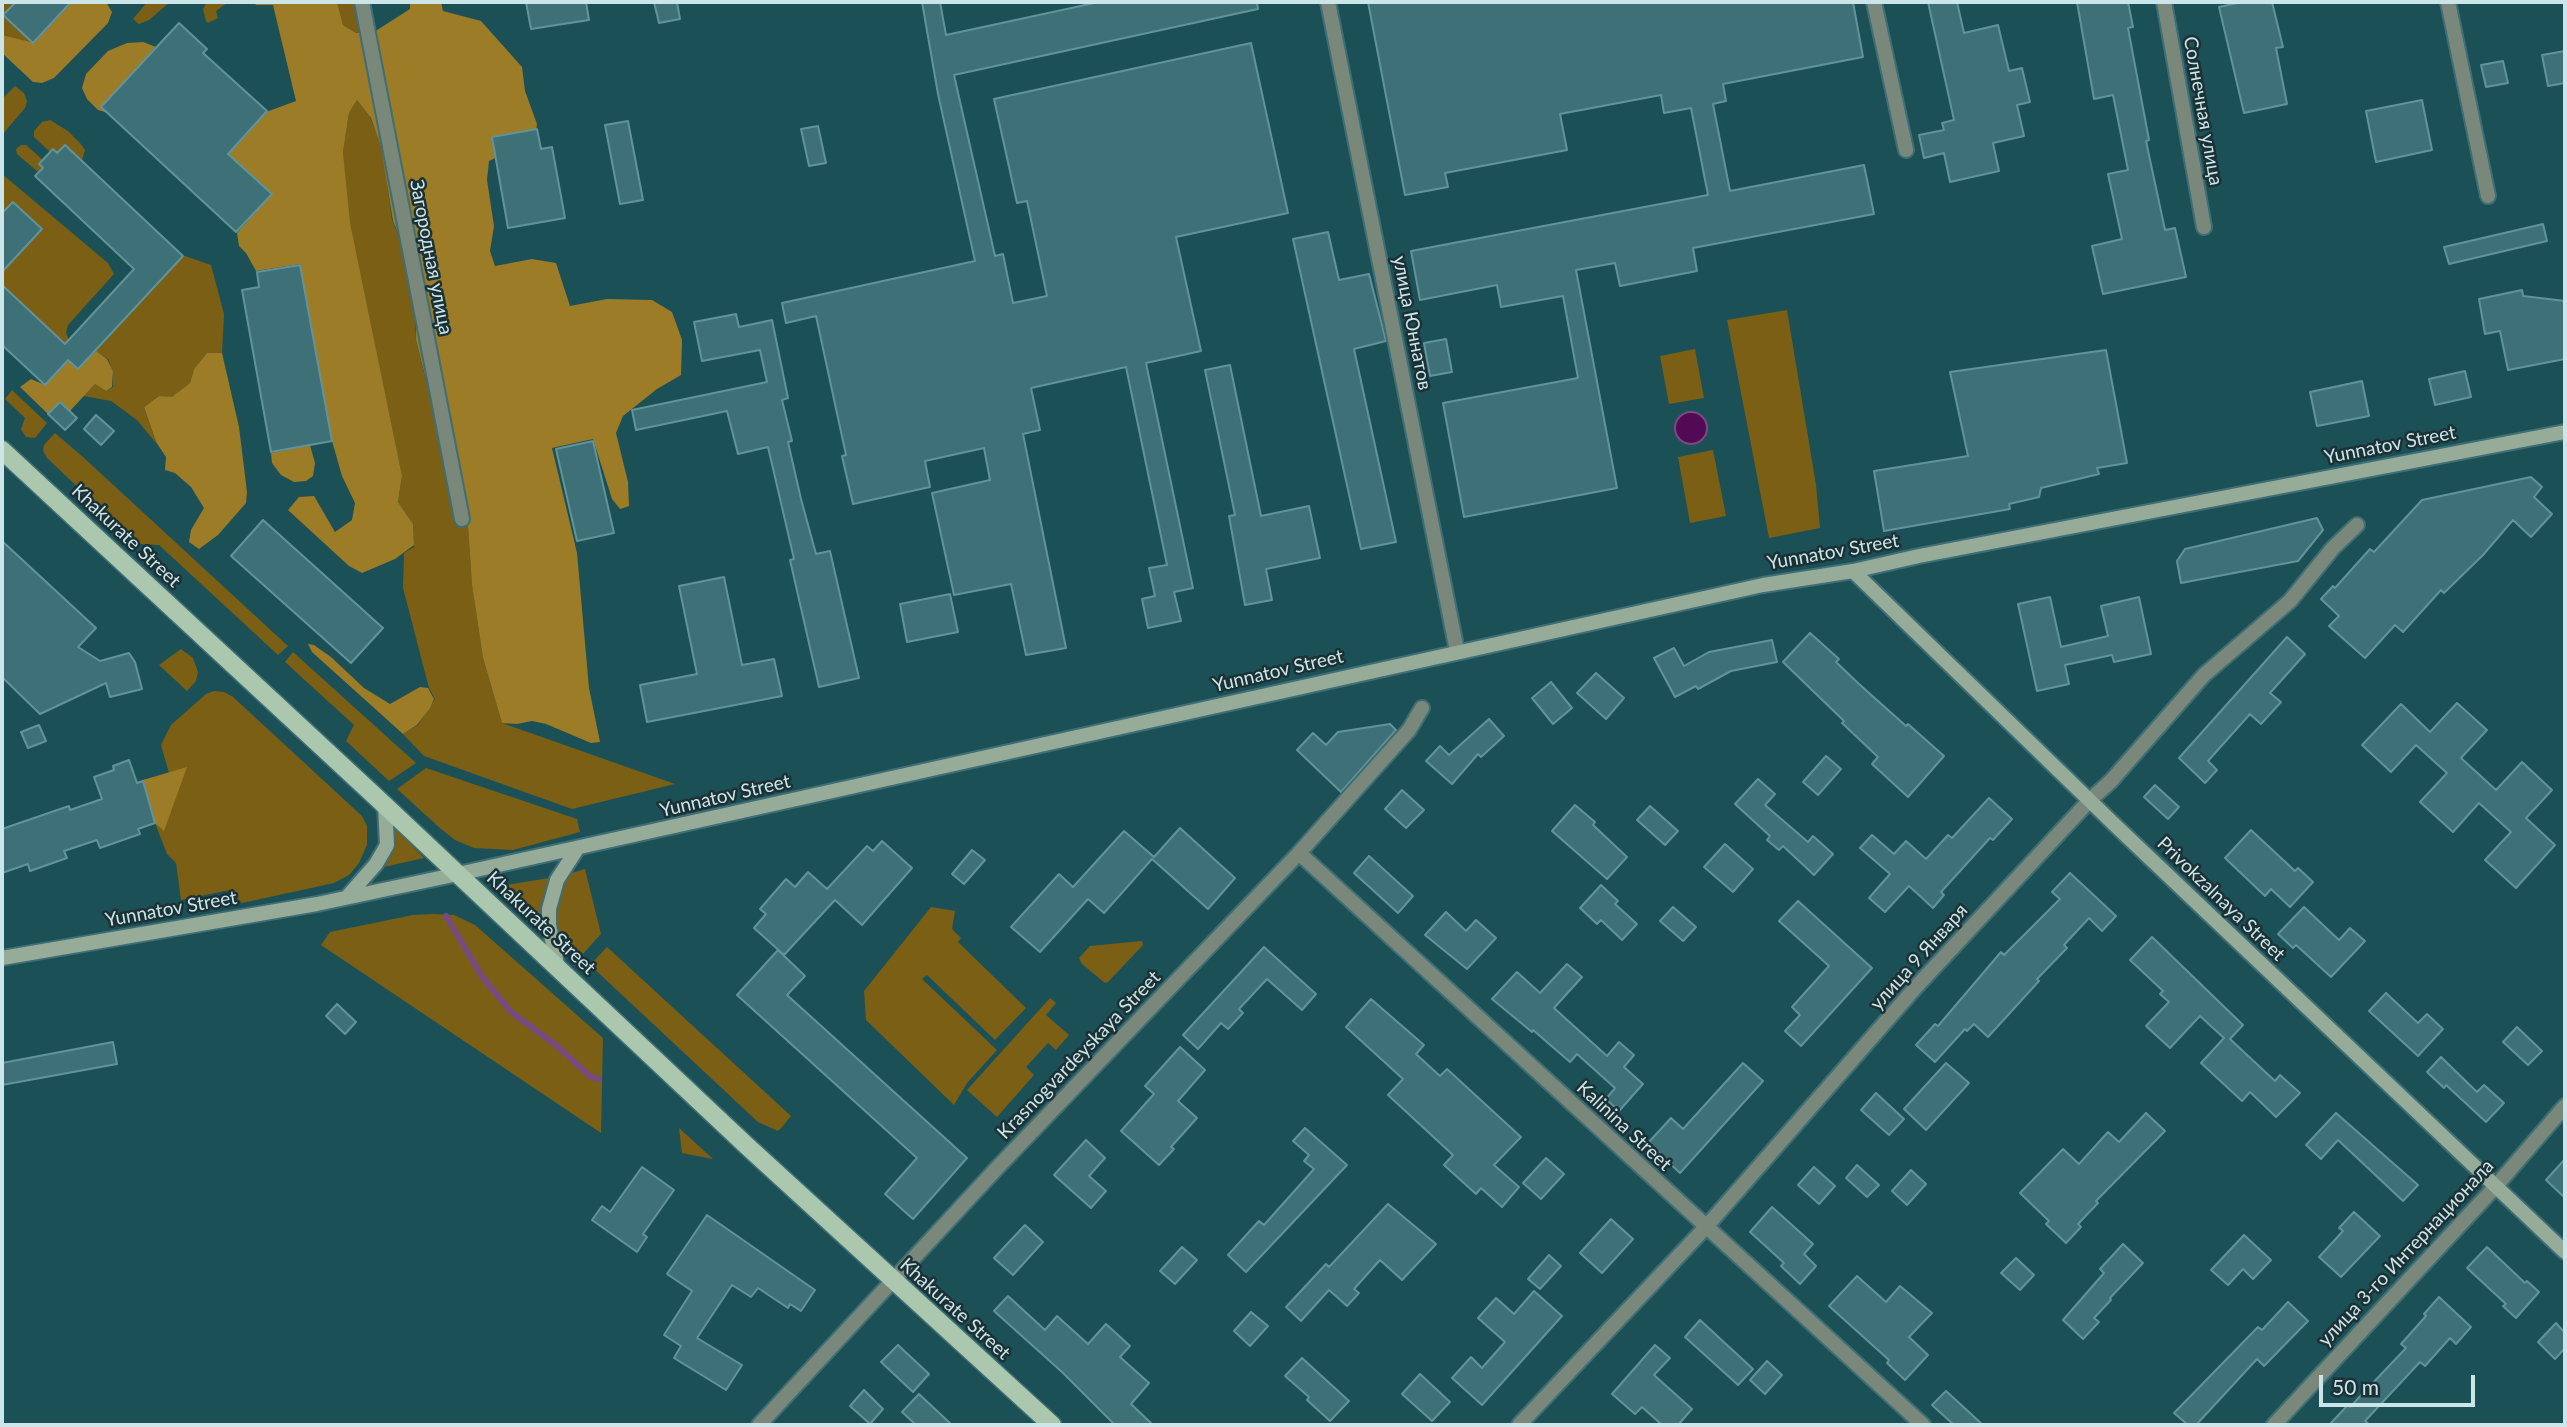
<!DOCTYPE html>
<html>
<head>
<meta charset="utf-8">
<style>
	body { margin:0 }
	#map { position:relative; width:2567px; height:1427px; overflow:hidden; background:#1c5057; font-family:Lato,sans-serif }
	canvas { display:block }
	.frame { position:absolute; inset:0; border:4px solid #cbe5e8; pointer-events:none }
	.scale { position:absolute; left:2319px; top:1375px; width:156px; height:32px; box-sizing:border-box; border:4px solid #cbe5e8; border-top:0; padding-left:9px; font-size:21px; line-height:24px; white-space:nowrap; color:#cbe5e8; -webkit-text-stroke:5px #1c3135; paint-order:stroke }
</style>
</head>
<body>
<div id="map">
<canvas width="2567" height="1427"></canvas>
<div class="frame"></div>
<div class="scale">50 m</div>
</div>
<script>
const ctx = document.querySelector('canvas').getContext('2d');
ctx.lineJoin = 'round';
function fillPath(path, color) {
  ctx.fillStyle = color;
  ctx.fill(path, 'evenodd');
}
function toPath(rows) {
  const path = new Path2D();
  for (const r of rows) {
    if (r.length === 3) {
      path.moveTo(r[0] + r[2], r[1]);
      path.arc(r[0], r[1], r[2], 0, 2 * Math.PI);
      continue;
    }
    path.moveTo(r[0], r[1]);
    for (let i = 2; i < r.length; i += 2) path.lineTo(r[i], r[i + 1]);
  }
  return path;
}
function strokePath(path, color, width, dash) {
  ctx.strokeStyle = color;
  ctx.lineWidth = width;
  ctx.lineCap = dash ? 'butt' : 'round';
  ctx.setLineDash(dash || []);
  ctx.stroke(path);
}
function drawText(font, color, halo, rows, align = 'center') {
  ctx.font = font + ' Lato,sans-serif';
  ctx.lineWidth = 5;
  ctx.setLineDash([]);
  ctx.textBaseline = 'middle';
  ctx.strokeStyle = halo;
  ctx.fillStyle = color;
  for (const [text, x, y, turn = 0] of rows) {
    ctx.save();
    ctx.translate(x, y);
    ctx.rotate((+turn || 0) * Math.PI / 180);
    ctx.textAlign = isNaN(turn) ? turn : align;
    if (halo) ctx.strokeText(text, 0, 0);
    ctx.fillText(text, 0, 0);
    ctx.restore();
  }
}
fillPath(toPath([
	[2,2,15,2,3,16,34,43,20,41,2,35],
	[147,2,170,2,149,20,139,24,133,19],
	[207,2,228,2,216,11,218,18,208,23,206,21,203,9],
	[337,2,355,2,361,32,356,33,343,25],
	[15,86,24,93,27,101,25,108,2,135,2,99],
	[357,100,370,117,382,146,392,220,402,242,415,311,416,341,434,412,451,496,468,525,472,584,483,658,502,723,675,784,572,809,424,756,403,734,418,725,435,699,429,688,403,588,404,553,414,547,413,524,398,502,402,477,349,223,343,152,349,113],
	[50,120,68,131,80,143,85,150,82,160,65,145,57,153,53,149,50,152,34,137,34,131,42,122],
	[21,145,26,145,43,160,39,164,43,168,38,172,17,154,16,149],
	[2,174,108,263,114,274,68,325,66,333,69,340,65,344,2,285,2,272,42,230,13,202,2,213],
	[182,255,211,265,224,314,222,353,207,353,194,369,190,383,172,398,159,396,144,407,156,443,137,420,111,401,84,396,95,384,106,391,113,387,113,371,108,359,95,351],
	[1787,310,1816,485,1820,528,1769,538,1727,320],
	[1695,349,1704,398,1669,404,1660,356],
	[12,390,47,423,35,438,26,437,21,429,25,418,5,399],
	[55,433,83,457,288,646,278,655,159,545,138,544,47,458,43,451,44,445],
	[1713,450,1726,516,1690,523,1678,457],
	[181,649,193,658,198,672,196,681,187,691,159,665],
	[293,652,416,763,389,781,346,741,354,725,285,662],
	[214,691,224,692,233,697,362,816,367,826,367,845,359,863,349,875,334,883,242,903,230,890,181,900,176,863,167,854,155,823,147,802,150,799,143,780,169,773,161,745,171,725,206,694],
	[426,768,577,819,580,832,513,850,474,848,455,840,441,829,397,789],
	[395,827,424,858,384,867,392,849],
	[585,869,601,934,580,957,560,939,554,912,564,880,572,873],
	[549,878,540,912,541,922,500,886],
	[931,907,955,911,952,929,961,938,958,942,1026,1008,995,1040,927,975,922,979,997,1050,967,1083,954,1105,866,1020,864,991],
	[433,914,454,915,475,925,603,1038,601,1133,321,945,330,932,413,915],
	[1142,941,1143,945,1108,982,1105,983,1082,964,1079,958,1090,946],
	[607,947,791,1116,782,1127,778,1131,758,1122,590,965],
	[1050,998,1056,1003,1046,1015,1069,1035,1056,1050,1048,1043,1026,1067,1034,1075,997,1117,967,1090],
	[679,1128,713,1159,682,1153]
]), '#7a5f14');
fillPath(toPath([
	[72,2,106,2,112,12,108,23,54,78,42,83,33,82,2,53,2,35,34,43],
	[254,2,337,2,343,25,356,33,374,32,410,9,410,2,441,2,443,11,481,21,522,67,525,91,537,124,535,139,489,161,487,180,494,226,490,251,495,266,532,259,556,263,570,306,607,299,652,300,672,312,682,340,681,375,657,389,623,416,616,433,628,482,629,506,620,509,612,499,593,439,552,448,577,553,589,688,600,742,591,743,546,724,532,721,517,724,502,723,483,658,472,585,468,526,451,496,434,411,416,340,416,311,422,282,419,259,402,242,393,221,381,146,371,118,357,100,349,113,343,152,350,223,402,476,398,502,413,524,414,545,395,559,362,573,349,566,288,510,299,497,314,496,335,532,352,520,355,503,342,476,332,441,300,264,256,271,246,253,239,246,237,233,272,194,164,95,266,112,296,101,273,5,256,5],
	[143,42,156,47,101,107,108,113,98,110,87,99,82,88,86,74,108,51,127,43],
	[96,351,107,359,113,371,112,387,106,391,95,384,70,411,60,401,48,414,20,387,31,379,45,385,69,360,79,368],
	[207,353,222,353,239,427,247,492,246,503,218,535,199,549,189,542,191,530,204,508,191,487,175,473,165,470,166,457,156,442,144,407,159,396,172,397,190,383,194,369],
	[310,445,315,463,313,476,306,481,294,482,281,475,272,463,271,453],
	[308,644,314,645,331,657,364,688,390,704,420,687,428,688,434,699,430,708,417,725,403,734,312,652],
	[187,767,164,831,155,823,143,780]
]), '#9c7c26');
const water = toPath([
	[1691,428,16]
]);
fillPath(water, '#530954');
strokePath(water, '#774b80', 2);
strokePath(toPath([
	[446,916,481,975,510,1011,557,1046,591,1077,599,1079]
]), '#774b80', 6);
const building = toPath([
	[16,2,71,2,33,43,3,15,16,2],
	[526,2,586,2,589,20,531,29,526,2],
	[654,2,677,2,680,19,659,23,654,2],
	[922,2,940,2,946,35,1099,2,1257,2,1258,9,954,75,995,256,1003,254,1013,303,1047,296,1027,201,1017,203,994,99,1251,43,1288,213,1176,237,1201,351,1146,363,1193,588,1174,592,1181,621,1148,628,1142,599,1155,596,1149,568,1167,565,1126,367,1031,388,1040,430,1023,434,1066,648,1026,655,1011,584,954,595,932,493,990,480,984,448,925,461,930,487,853,504,842,456,846,455,816,316,786,323,782,303,975,261,938,94,922,2],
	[1368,2,1853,2,1863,57,1723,84,1726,101,1713,104,1730,191,1864,165,1874,214,1693,248,1697,271,1620,286,1615,263,1576,270,1617,488,1464,517,1443,403,1578,378,1563,296,1501,307,1497,285,1420,300,1411,251,1708,195,1691,108,1664,113,1661,95,1560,114,1567,150,1445,173,1448,187,1405,195,1368,2],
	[1928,2,1957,2,1964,33,1998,25,2009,71,2022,68,2030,102,2017,105,2024,136,1993,143,1999,171,1950,182,1944,153,1924,158,1919,135,1944,130,1942,123,1954,120,1928,2],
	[2077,2,2128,2,2133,27,2128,28,2149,140,2146,141,2165,230,2175,228,2186,277,2103,294,2092,246,2122,239,2108,174,2128,170,2113,95,2094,99,2077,2],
	[2242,2,2272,2,2283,47,2276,48,2287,104,2244,113,2219,7,2242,2],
	[179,23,207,49,203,53,267,111,228,154,272,194,236,232,101,107,179,23],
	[2565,51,2565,83,2548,86,2542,55,2565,51],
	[2503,61,2508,83,2486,87,2481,65,2503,61],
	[2422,100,2432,150,2376,162,2366,111,2422,100],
	[628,121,643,200,620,204,605,125,628,121],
	[818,126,826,163,809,166,801,129,818,126],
	[537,129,541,149,552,147,565,218,508,228,492,137,537,129],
	[65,145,183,256,78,369,68,360,45,385,2,345,2,285,65,344,134,269,35,176,43,168,39,164,53,149,57,153,65,145],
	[13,202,42,229,2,272,2,213,13,202],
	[2543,224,2547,241,2449,264,2444,247,2543,224],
	[1328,232,1339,280,1369,274,1386,341,1354,349,1396,542,1361,549,1293,239,1328,232],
	[300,265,332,441,271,452,242,290,259,287,257,272,300,265],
	[2522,290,2523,296,2565,301,2565,359,2508,370,2500,331,2485,334,2479,299,2522,290],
	[736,314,739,327,772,320,788,398,782,400,792,441,788,442,801,499,816,554,830,551,859,678,819,687,790,560,794,559,768,447,738,454,727,411,636,430,632,410,767,382,760,350,702,361,694,322,736,314],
	[1446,339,1452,372,1430,376,1424,343,1446,339],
	[2106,350,2127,463,2097,468,2099,474,2041,488,2039,497,2009,504,2010,509,1884,531,1874,471,1968,456,1950,372,2106,350],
	[1230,365,1261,516,1309,506,1320,558,1266,569,1272,600,1245,605,1229,516,1235,515,1205,370,1230,365],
	[2465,371,2471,397,2435,405,2429,379,2465,371],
	[2362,381,2369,416,2317,426,2310,392,2362,381],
	[60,402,77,418,65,430,48,414,60,402],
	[96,415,114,431,101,445,84,429,96,415],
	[593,441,614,533,577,541,556,449,593,441],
	[2531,477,2542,487,2534,497,2552,514,2531,537,2513,520,2483,555,2444,593,2441,590,2403,632,2395,625,2365,658,2329,626,2339,616,2321,599,2333,586,2335,588,2370,549,2374,552,2422,500,2531,477],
	[2317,518,2323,530,2298,561,2181,583,2177,561,2185,549,2317,518],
	[263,520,383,628,351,663,231,556,263,520],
	[2,541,96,628,78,647,100,661,129,653,135,662,142,689,110,697,106,683,40,714,2,677,2,541],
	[724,577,742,665,774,659,782,696,647,722,640,685,697,674,679,586,724,577],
	[950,594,958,632,907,642,900,604,950,594],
	[2050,597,2061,647,2108,636,2101,606,2139,597,2151,654,2114,662,2112,655,2065,665,2069,684,2037,691,2018,604,2050,597],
	[1810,633,1839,659,1836,662,1859,684,1906,726,1908,724,1944,756,1908,797,1872,764,1878,757,1842,723,1844,721,1783,662,1810,633],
	[2287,637,2305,654,2270,693,2281,702,2261,724,2250,714,2208,761,2217,770,2205,783,2179,758,2287,637],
	[1772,640,1777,662,1731,671,1698,689,1696,686,1675,697,1654,658,1674,648,1684,666,1709,652,1772,640],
	[1596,673,1624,698,1606,719,1577,693,1596,673],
	[1551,682,1572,708,1553,724,1532,698,1551,682],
	[2457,703,2487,730,2461,758,2496,790,2522,762,2552,790,2526,818,2555,845,2516,888,2485,860,2511,832,2479,803,2453,832,2420,802,2447,773,2416,745,2391,772,2362,745,2401,704,2430,732,2457,703],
	[1489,719,1504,736,1481,757,1478,754,1452,784,1426,761,1440,746,1449,755,1489,719],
	[1390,724,1396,730,1341,792,1297,750,1313,733,1326,745,1338,732,1390,724],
	[39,725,46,741,28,748,21,732,39,725],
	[1826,756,1841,769,1818,795,1803,782,1826,756],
	[129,760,137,783,143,781,155,823,138,829,140,834,100,848,97,840,64,851,67,858,30,871,28,864,2,873,2,829,69,806,70,810,102,799,94,777,114,770,113,766,129,760],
	[1758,779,1775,794,1765,805,1808,842,1813,836,1833,854,1814,875,1783,846,1779,850,1767,840,1770,836,1735,804,1758,779],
	[2155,785,2179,807,2168,819,2144,797,2155,785],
	[1402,790,1424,810,1406,828,1385,809,1402,790],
	[1989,798,2012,819,1993,840,1990,838,1941,892,1944,895,1933,908,1909,886,1885,912,1869,898,1890,874,1860,848,1872,835,1894,854,1906,841,1926,859,1948,835,1952,838,1989,798],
	[1575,805,1595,822,1593,825,1627,857,1607,879,1552,831,1575,805],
	[1650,806,1678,831,1665,845,1637,820,1650,806],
	[1180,828,1235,878,1208,909,1152,859,1104,913,1088,899,1040,952,1011,927,1059,874,1073,887,1124,831,1154,857,1180,828],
	[2251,830,2295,871,2298,868,2313,882,2290,907,2271,889,2265,896,2225,858,2251,830],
	[882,841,912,868,862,925,835,900,784,955,754,928,766,914,760,909,786,879,795,887,808,872,827,889,867,846,873,851,882,841],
	[1725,844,1753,869,1733,892,1704,867,1725,844],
	[972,850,985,860,964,884,952,874,972,850],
	[1369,856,1413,896,1398,913,1354,873,1369,856],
	[2070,873,2116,916,2102,931,2089,918,2064,945,2067,948,2037,979,2039,981,1988,1037,1974,1024,1967,1031,1965,1029,1935,1062,1916,1045,1935,1024,1938,1026,2001,952,2004,955,2060,899,2052,892,2070,873],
	[1601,885,1618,901,1615,904,1637,924,1622,940,1601,920,1597,924,1580,908,1601,885],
	[1798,901,1872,968,1801,1046,1785,1031,1800,1015,1792,1007,1829,966,1779,921,1798,901],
	[1673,907,1696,927,1683,941,1660,921,1673,907],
	[2304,907,2339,940,2350,928,2365,941,2331,977,2296,945,2293,948,2278,934,2304,907],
	[1446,912,1466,931,1476,920,1496,938,1467,969,1425,935,1446,912],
	[2152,937,2243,1025,2230,1039,2275,1081,2280,1075,2300,1093,2276,1117,2250,1092,2242,1101,2201,1063,2224,1038,2200,1016,2170,1048,2146,1026,2169,1002,2160,994,2163,991,2130,960,2152,937],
	[1264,947,1316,994,1302,1010,1267,979,1239,1009,1243,1013,1228,1029,1221,1023,1198,1049,1183,1035,1264,947],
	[778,950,805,976,787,995,967,1158,913,1219,885,1194,917,1158,737,995,778,950],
	[1567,964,1582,977,1554,1008,1607,1056,1619,1042,1634,1055,1624,1067,1643,1084,1619,1111,1606,1099,1615,1088,1577,1054,1570,1062,1533,1030,1532,1032,1492,999,1517,972,1540,993,1567,964],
	[2386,993,2418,1023,2427,1014,2443,1029,2418,1056,2369,1011,2386,993],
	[1371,999,1424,1045,1416,1054,1440,1076,1447,1069,1521,1137,1494,1165,1519,1187,1502,1207,1481,1188,1476,1194,1444,1165,1453,1155,1388,1095,1403,1079,1346,1027,1371,999],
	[337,1004,356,1022,345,1034,326,1016,337,1004],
	[2517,1027,2542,1051,2528,1065,2503,1042,2517,1027],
	[113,1042,117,1064,2,1085,2,1063,113,1042],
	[1180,1047,1205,1070,1178,1101,1197,1118,1171,1147,1174,1149,1159,1165,1121,1131,1154,1094,1145,1086,1180,1047],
	[2441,1057,2477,1092,2484,1085,2504,1103,2486,1122,2446,1085,2444,1088,2427,1072,2441,1057],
	[1743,1063,1763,1081,1680,1173,1648,1143,1671,1118,1683,1129,1743,1063],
	[1946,1063,1969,1083,1926,1130,1904,1109,1946,1063],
	[1876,1093,1904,1119,1889,1135,1861,1110,1876,1093],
	[2146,1113,2165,1131,2096,1201,2098,1203,2078,1224,2081,1227,2066,1243,2046,1224,2049,1221,2020,1193,2063,1149,2079,1164,2108,1132,2119,1142,2146,1113],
	[2336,1113,2418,1185,2403,1201,2338,1140,2321,1159,2306,1145,2336,1113],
	[1305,1128,1347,1165,1246,1272,1228,1255,1259,1221,1264,1225,1314,1169,1304,1161,1309,1155,1293,1141,1305,1128],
	[1086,1140,1105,1158,1089,1176,1106,1191,1091,1208,1054,1175,1086,1140],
	[1546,1158,1564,1174,1541,1199,1523,1183,1546,1158],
	[2565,1159,2565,1198,2546,1180,2565,1159],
	[1857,1165,1879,1185,1867,1197,1846,1178,1857,1165],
	[642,1167,674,1190,643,1234,647,1237,637,1252,592,1220,602,1206,610,1212,642,1167],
	[1814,1167,1835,1186,1819,1204,1798,1185,1814,1167],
	[1911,1170,1926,1184,1907,1205,1892,1191,1911,1170],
	[1388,1204,1436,1244,1402,1280,1380,1260,1354,1289,1359,1293,1347,1306,1329,1290,1301,1321,1286,1307,1326,1264,1329,1267,1388,1204],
	[1772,1207,1813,1244,1804,1254,1816,1266,1800,1284,1781,1266,1784,1263,1750,1232,1772,1207],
	[2354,1212,2380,1236,2341,1277,2319,1257,2343,1231,2339,1228,2354,1212],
	[707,1215,815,1290,801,1311,790,1304,788,1308,758,1288,751,1297,732,1285,697,1338,742,1365,726,1390,674,1358,681,1346,664,1335,692,1291,667,1274,707,1215],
	[1611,1219,1633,1239,1602,1273,1580,1253,1611,1219],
	[1025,1225,1043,1242,1013,1275,994,1258,1025,1225],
	[2244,1235,2271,1260,2253,1279,2243,1269,2228,1285,2211,1270,2244,1235],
	[2123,1244,2143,1263,2110,1298,2111,1300,2094,1318,2099,1322,2083,1339,2063,1320,2104,1273,2100,1269,2123,1244],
	[1182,1247,1197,1260,1175,1284,1160,1271,1182,1247],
	[2487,1247,2525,1283,2527,1281,2539,1292,2516,1318,2503,1306,2506,1304,2467,1268,2487,1247],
	[1549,1255,1561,1266,1540,1289,1528,1279,1549,1255],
	[2016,1258,2034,1275,2020,1290,2001,1273,2016,1258],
	[1857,1276,1886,1302,1900,1286,1932,1313,1909,1337,1928,1355,1905,1380,1887,1363,1889,1360,1829,1306,1857,1276],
	[1534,1291,1562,1316,1482,1405,1452,1378,1471,1357,1482,1368,1505,1342,1478,1318,1496,1298,1514,1314,1534,1291],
	[1008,1296,1045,1330,1057,1316,1088,1344,1106,1324,1130,1346,1120,1357,1149,1383,1131,1404,1153,1425,1115,1425,1062,1372,994,1311,1008,1296],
	[2439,1297,2471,1327,2456,1344,2450,1338,2425,1366,2420,1362,2365,1421,2370,1425,2329,1425,2348,1405,2350,1407,2406,1348,2401,1344,2426,1316,2424,1314,2439,1297],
	[2288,1302,2308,1321,2264,1366,2257,1359,2196,1425,2188,1425,2174,1413,2258,1327,2262,1330,2288,1302],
	[1251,1312,1268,1326,1250,1346,1234,1331,1251,1312],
	[1700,1320,1753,1369,1738,1385,1685,1337,1700,1320],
	[2556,1323,2565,1333,2565,1348,2555,1359,2538,1342,2556,1323],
	[898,1345,929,1374,913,1392,881,1362,898,1345],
	[1655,1345,1670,1358,1654,1375,1692,1409,1678,1425,1662,1425,1642,1407,1635,1414,1612,1394,1655,1345],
	[1302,1358,1349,1401,1330,1421,1307,1400,1309,1397,1285,1376,1302,1358],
	[1767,1361,1782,1375,1765,1394,1750,1380,1767,1361],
	[1420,1374,1450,1402,1432,1421,1402,1394,1420,1374],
	[864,1390,883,1409,870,1424,850,1406,864,1390],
	[1946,1391,1983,1425,1954,1425,1932,1405,1946,1391],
	[919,1394,952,1425,916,1425,902,1412,919,1394]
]);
fillPath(building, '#3d7077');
strokePath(building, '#61939b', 2);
const street = toPath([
	[362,2,462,519],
	[1328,2,1457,651],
	[1874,2,1906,150],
	[2164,2,2204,227],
	[2448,2,2488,196],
	[1299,853,1923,1425],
	[759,1425,998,1167,1299,853,1409,730,1422,708],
	[1519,1425,1706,1227,1916,987,2090,800,2111,781,2204,675,2290,601,2333,548,2357,525],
	[2274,1425,2496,1186,2565,1106]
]);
const secondary = toPath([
	[1853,571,2117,827,2565,1252],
	[347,897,376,864,387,845,385,805],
	[2,958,317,904,458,874,1763,585,1853,571,1919,556,2565,432],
	[558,969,549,925,549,909,557,880,577,849]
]);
const primary = toPath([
	[2,450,377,798,747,1146,1052,1425]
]);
strokePath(street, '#3f6e74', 18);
strokePath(secondary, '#3f6e74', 18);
strokePath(primary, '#3f6e74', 21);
strokePath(street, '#7a887c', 14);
strokePath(secondary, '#96ac98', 14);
strokePath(primary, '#abc7ae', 18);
drawText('19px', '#cbe5e8', '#1c3135', [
	["Солнечная улица",2203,111,80],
	["Загородная улица",431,257,79],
	["улица Юннатов",1412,323,79],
	["Yunnatov Street",2390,445,-11],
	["Khakurate Street",126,536,43],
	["Yunnatov Street",1833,552,-10],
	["Yunnatov Street",1278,671,-13],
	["Yunnatov Street",725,796,-13],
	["Privokzalnaya Street",2221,899,44],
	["Yunnatov Street",171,909,-10],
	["Khakurate Street",541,923,43],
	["улица 9 Января",1919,957,-48],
	["Krasnogvardeyskaya Street",1079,1055,-46],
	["Kalinina Street",1624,1126,43],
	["улица 3-го Интернационала",2406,1253,-47],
	["Khakurate Street",955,1309,42]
]);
</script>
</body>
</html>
